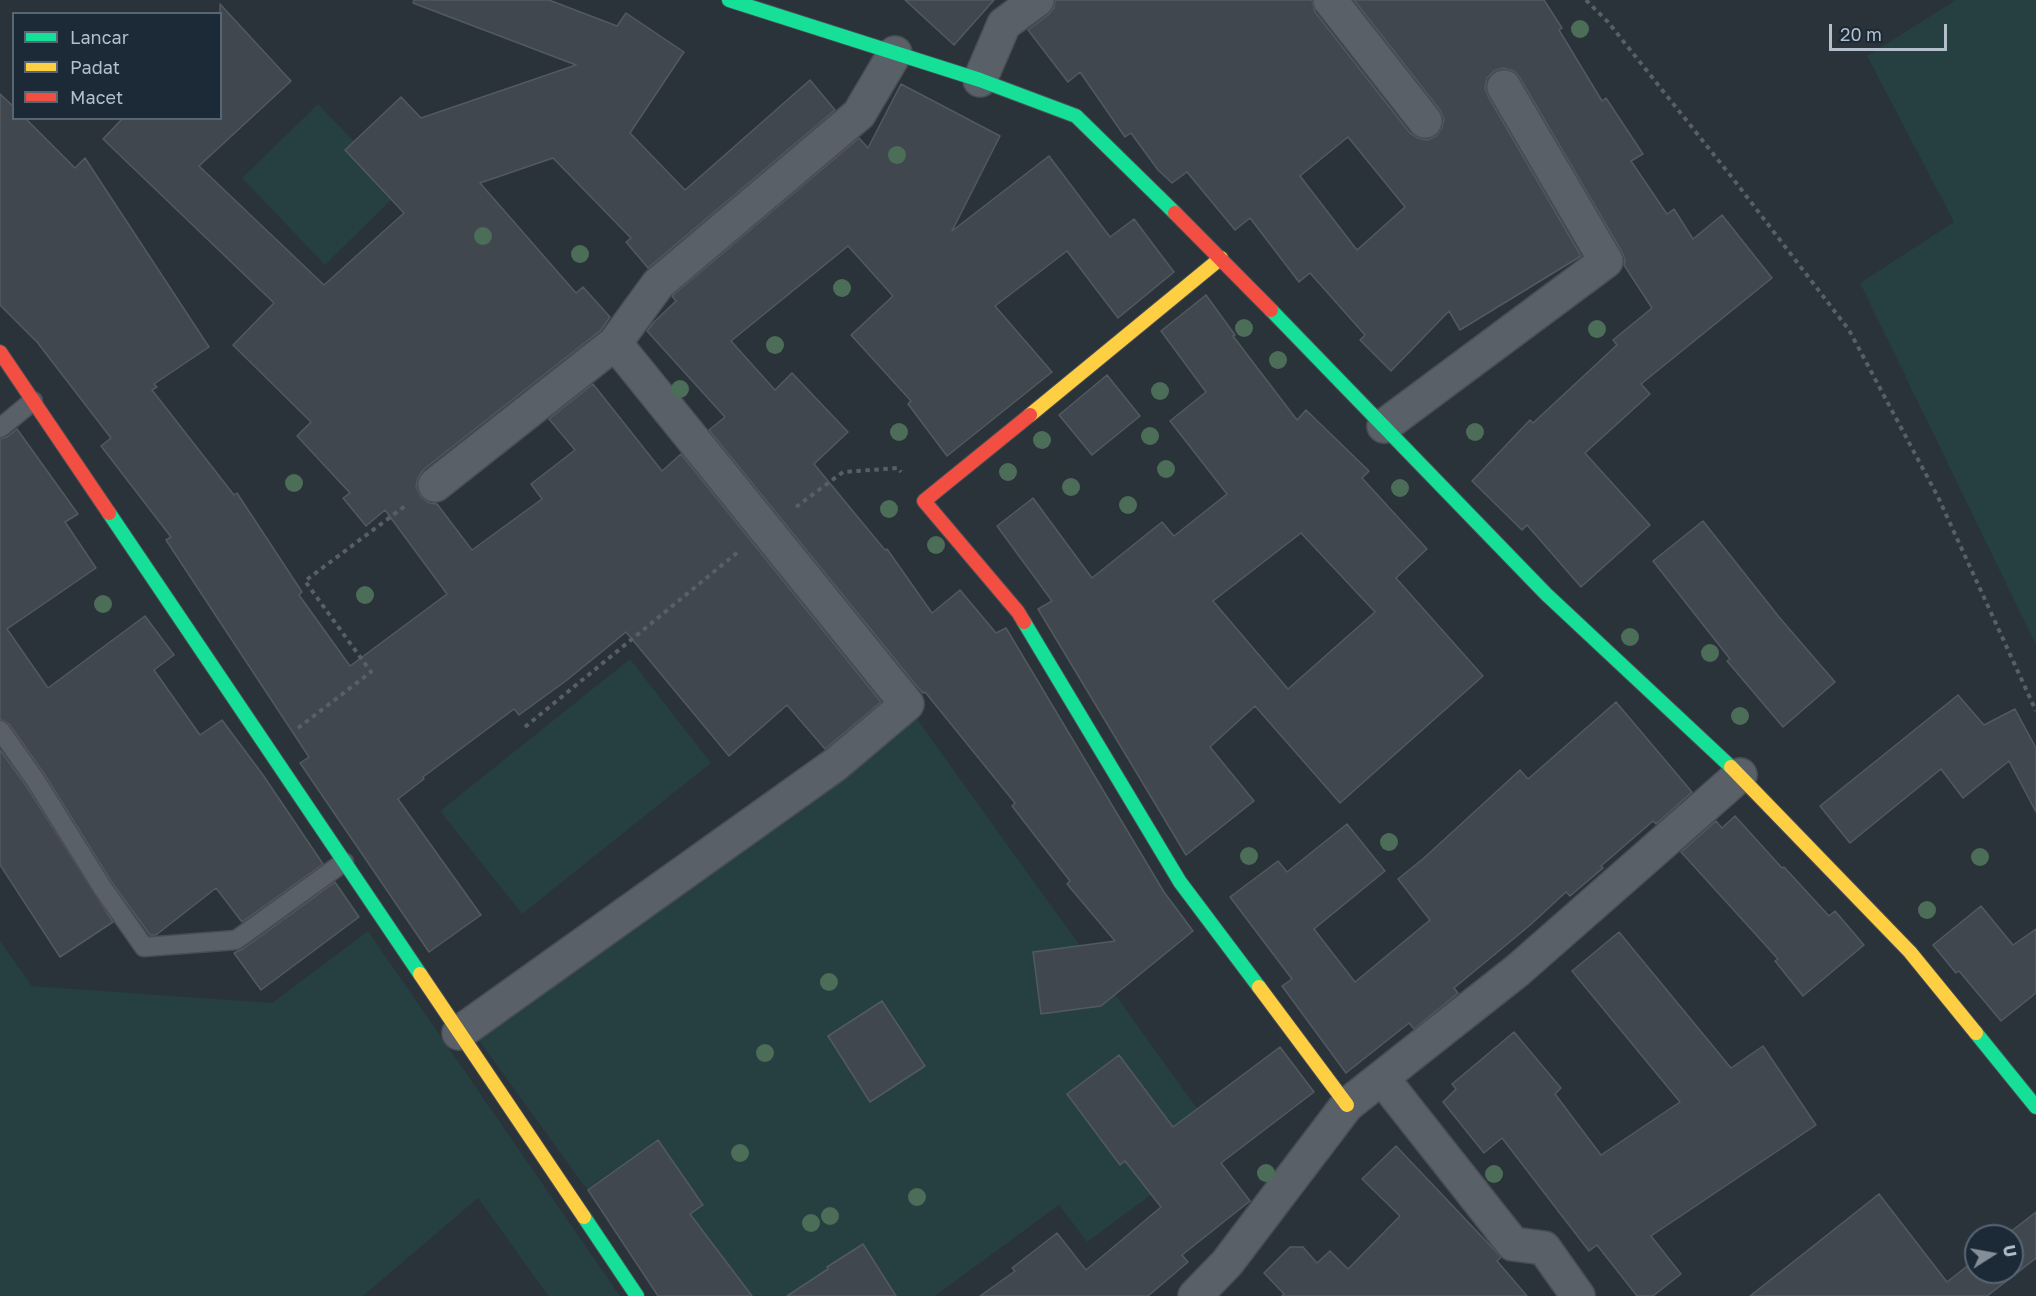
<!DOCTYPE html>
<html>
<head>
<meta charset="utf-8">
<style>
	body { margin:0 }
	#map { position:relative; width:2036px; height:1296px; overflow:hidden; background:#2a323a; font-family:"Golos Text",sans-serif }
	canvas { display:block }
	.legend { position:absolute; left:12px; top:12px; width:210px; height:108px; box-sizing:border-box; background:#1c2936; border:2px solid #586572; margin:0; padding:8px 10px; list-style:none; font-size:18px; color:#b3bfcb }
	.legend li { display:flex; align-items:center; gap:12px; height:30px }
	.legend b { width:30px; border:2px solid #586572 }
	.north { position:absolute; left:1964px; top:1224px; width:60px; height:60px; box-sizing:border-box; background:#1c2936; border:2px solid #586572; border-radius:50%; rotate:79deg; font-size:16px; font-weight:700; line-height:24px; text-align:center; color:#b3bfcb }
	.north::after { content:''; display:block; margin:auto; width:21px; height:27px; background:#838e98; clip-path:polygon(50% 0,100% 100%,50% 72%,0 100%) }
	.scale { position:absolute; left:1829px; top:24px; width:118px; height:27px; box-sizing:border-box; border:3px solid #b3bfcb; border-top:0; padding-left:8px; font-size:18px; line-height:21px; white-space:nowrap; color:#b3bfcb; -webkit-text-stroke:4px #1c2936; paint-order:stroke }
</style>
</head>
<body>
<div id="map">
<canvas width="2036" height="1296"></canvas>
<ul class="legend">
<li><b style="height:8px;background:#16e098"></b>Lancar</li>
<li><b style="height:8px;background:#ffcf43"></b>Padat</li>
<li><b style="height:8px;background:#f24e42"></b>Macet</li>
</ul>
<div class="north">U</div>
<div class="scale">20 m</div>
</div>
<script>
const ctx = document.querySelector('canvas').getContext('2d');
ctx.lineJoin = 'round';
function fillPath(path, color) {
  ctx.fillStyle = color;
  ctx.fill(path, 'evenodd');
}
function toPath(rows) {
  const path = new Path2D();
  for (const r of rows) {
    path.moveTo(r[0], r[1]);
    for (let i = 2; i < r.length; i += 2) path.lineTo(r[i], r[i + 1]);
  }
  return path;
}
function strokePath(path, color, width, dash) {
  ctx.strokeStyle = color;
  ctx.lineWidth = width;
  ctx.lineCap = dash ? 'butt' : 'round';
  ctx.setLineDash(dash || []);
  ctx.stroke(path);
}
fillPath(toPath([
	[1956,0,2036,0,2036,645,1860,283,1954,222,1867,56],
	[318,104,401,190,325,265,242,178],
	[630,659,711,763,522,914,440,811],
	[914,715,1222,1143,1087,1242,1059,1205,935,1296,664,1296,475,1035],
	[368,931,620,1296,548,1296,478,1198,363,1296,0,1296,0,941,32,986,272,1003]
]), '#263f41');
const building = toPath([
	[414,0,549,0,617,26,626,13,684,52,630,133,685,190,810,80,835,110,648,268,626,242,631,238,553,158,480,183,576,293,583,287,610,317,601,330,423,470,418,478,416,487,421,497,429,503,437,504,472,550,542,499,531,484,575,450,549,419,593,384,662,471,681,454,881,702,825,749,787,705,729,756,626,632,567,680,519,715,514,709,423,777,424,779,398,799,481,915,429,952,300,763,309,757,166,540,171,537,101,446,111,438,37,342,0,305,0,94,14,107,14,118,25,118,75,168,85,158,209,347,154,384,157,387,152,390,234,495,237,493,302,592,299,595,350,666,447,594,385,510,366,526,343,498,350,493,297,436,311,422,233,345,274,303,103,139,123,118,220,118,220,4,291,81,199,166,324,285,404,213,345,150,401,97,421,118,576,65,413,3,414,0],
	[905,0,994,0,954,45,905,0],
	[1055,0,1312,0,1315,12,1410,133,1418,138,1427,140,1436,136,1442,128,1444,119,1440,110,1354,0,1544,0,1562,28,1559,30,1602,101,1606,98,1643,154,1631,161,1667,214,1674,209,1693,239,1722,215,1772,278,1641,384,1650,394,1585,453,1650,525,1581,587,1527,525,1522,530,1472,481,1530,420,1533,423,1617,345,1613,340,1652,308,1624,265,1625,260,1622,252,1520,78,1514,71,1503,68,1494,71,1487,78,1485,88,1488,96,1581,256,1460,330,1449,311,1391,371,1360,340,1365,335,1310,273,1299,282,1250,218,1235,230,1187,172,1172,183,1158,170,1131,133,1125,137,1080,72,1068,82,1028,30,1048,15,1054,8,1055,0],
	[1348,137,1405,207,1357,250,1300,176,1348,137],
	[901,84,1000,136,952,231,1049,156,1110,237,1134,219,1174,272,1118,318,1067,251,995,306,1052,372,947,456,908,404,911,401,851,335,893,296,848,246,731,341,775,390,792,373,848,432,814,464,885,550,887,549,932,613,960,590,996,633,1006,628,1164,892,1193,931,1101,1006,1041,1014,1033,952,1115,941,1067,884,1070,881,1012,806,1015,803,925,692,923,693,915,684,709,430,725,417,647,331,653,323,676,301,672,296,859,138,868,148,901,84],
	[1206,295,1235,335,1233,336,1297,420,1306,410,1369,471,1362,478,1427,549,1396,578,1483,676,1340,803,1255,706,1210,747,1254,801,1186,855,1038,609,1052,601,997,526,1033,498,1092,578,1162,522,1174,536,1227,494,1170,421,1206,392,1161,331,1206,295],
	[1301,533,1375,612,1288,689,1213,601,1301,533],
	[1107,375,1140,416,1092,455,1059,415,1107,375],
	[17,429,78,514,65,522,96,568,7,629,48,688,145,616,174,655,154,670,200,735,222,720,263,775,323,864,242,922,216,888,156,935,150,935,111,881,45,775,9,724,0,719,0,439,7,437,17,429],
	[1703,521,1779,617,1835,682,1783,727,1727,661,1730,659,1653,561,1703,521],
	[1958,695,1984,725,2015,709,2036,748,2036,812,2009,761,1963,798,1941,769,1850,843,1820,806,1958,695],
	[1616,702,1692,792,1656,824,1653,821,1601,866,1603,868,1570,896,1566,892,1529,926,1454,988,1458,993,1414,1029,1409,1023,1346,1073,1282,986,1292,979,1230,897,1278,861,1287,872,1347,824,1385,871,1314,929,1355,982,1430,920,1398,879,1424,858,1520,770,1528,779,1616,702],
	[0,750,27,787,113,922,60,957,0,865,0,750],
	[1735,816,1782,868,1784,867,1829,916,1835,911,1864,945,1803,996,1775,961,1778,959,1681,852,1716,821,1722,828,1735,816],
	[335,882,359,917,261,990,234,953,243,949,335,882],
	[1981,906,2013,945,2036,929,2036,993,2001,1021,1959,971,1956,973,1933,945,1981,906],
	[1619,932,1731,1068,1763,1046,1816,1125,1651,1236,1681,1274,1653,1296,1637,1296,1597,1245,1589,1251,1502,1138,1484,1153,1443,1102,1456,1089,1452,1084,1514,1032,1561,1088,1555,1094,1601,1155,1680,1102,1572,971,1619,932],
	[882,1001,925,1066,870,1102,828,1036,882,1001],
	[1280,1047,1314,1092,1221,1163,1250,1201,1182,1255,1188,1262,1148,1296,980,1296,1015,1271,1012,1268,1057,1233,1086,1270,1161,1207,1125,1161,1120,1165,1067,1094,1119,1055,1173,1127,1280,1047],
	[658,1140,703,1205,690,1214,752,1296,658,1296,588,1190,658,1140],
	[1396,1146,1486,1241,1501,1257,1497,1261,1527,1296,1282,1296,1284,1294,1264,1273,1290,1247,1303,1247,1317,1263,1330,1251,1348,1269,1400,1216,1362,1179,1396,1146],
	[1879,1194,1947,1282,1976,1259,1976,1272,2012,1272,2012,1236,2005,1236,2036,1212,2036,1258,1987,1296,1750,1296,1879,1194],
	[863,1244,896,1296,787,1296,828,1269,827,1267,863,1244]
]);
fillPath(building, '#41474f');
strokePath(building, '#525a61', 1.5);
const lane = toPath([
	[0,428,33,401],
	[0,730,36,781,102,887,144,947,236,940,344,862]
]);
const street = toPath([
	[1330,0,1425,121],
	[980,80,1004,24,1037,0],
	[1384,426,1606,261,1504,87],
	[435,485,615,343,658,284,859,114,895,53],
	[459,1033,836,764,907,704,615,343],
	[1382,1078,1513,1244,1544,1248,1578,1296],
	[1195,1296,1227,1263,1347,1105,1518,970,1740,775]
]);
const fast = toPath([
	[729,0,980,80,1076,116,1175,213],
	[1271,310,1546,594,1731,767],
	[109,513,420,974],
	[1024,622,1180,882,1259,987],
	[1976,1033,2036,1107],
	[584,1217,637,1296]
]);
const slow = toPath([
	[1030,415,1221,258],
	[1731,767,1910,952,1976,1033],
	[420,974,584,1217],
	[1259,987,1347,1105]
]);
const jam = toPath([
	[1175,213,1271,310],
	[0,352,109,513],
	[1024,622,1018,612,924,501,1030,415]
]);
strokePath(lane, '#484e54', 21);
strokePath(street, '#484e54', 36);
strokePath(fast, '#484e54', 16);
strokePath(slow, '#484e54', 16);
strokePath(jam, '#484e54', 16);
strokePath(toPath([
	[1586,0,1608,22,1734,180,1849,330,1938,497,2036,711],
	[796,507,843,472,898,468,901,472],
	[525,727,738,552],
	[298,728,371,672,305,581,405,506]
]), '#585f65', 4, [4.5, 4.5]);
strokePath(lane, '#5a6068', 18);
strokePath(street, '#5a6068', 33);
strokePath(fast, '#16e098', 14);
strokePath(slow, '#ffcf43', 14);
strokePath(jam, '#f24e42', 14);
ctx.fillStyle = '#4c6d58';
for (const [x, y] of [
	[1580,29],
	[897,155],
	[483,236],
	[580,254],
	[842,288],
	[1244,328],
	[1597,329],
	[775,345],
	[1278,360],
	[680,389],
	[1160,391],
	[899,432],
	[1475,432],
	[1150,436],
	[1042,440],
	[1166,469],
	[1008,472],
	[294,483],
	[1071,487],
	[1400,488],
	[1128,505],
	[889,509],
	[936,545],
	[365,595],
	[103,604],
	[1630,637],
	[1710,653],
	[1740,716],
	[1389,842],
	[1249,856],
	[1980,857],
	[1927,910],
	[829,982],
	[765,1053],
	[740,1153],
	[1266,1173],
	[1494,1174],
	[917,1197],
	[830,1216],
	[811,1223]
]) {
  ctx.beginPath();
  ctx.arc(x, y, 9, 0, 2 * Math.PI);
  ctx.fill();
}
</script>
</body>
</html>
